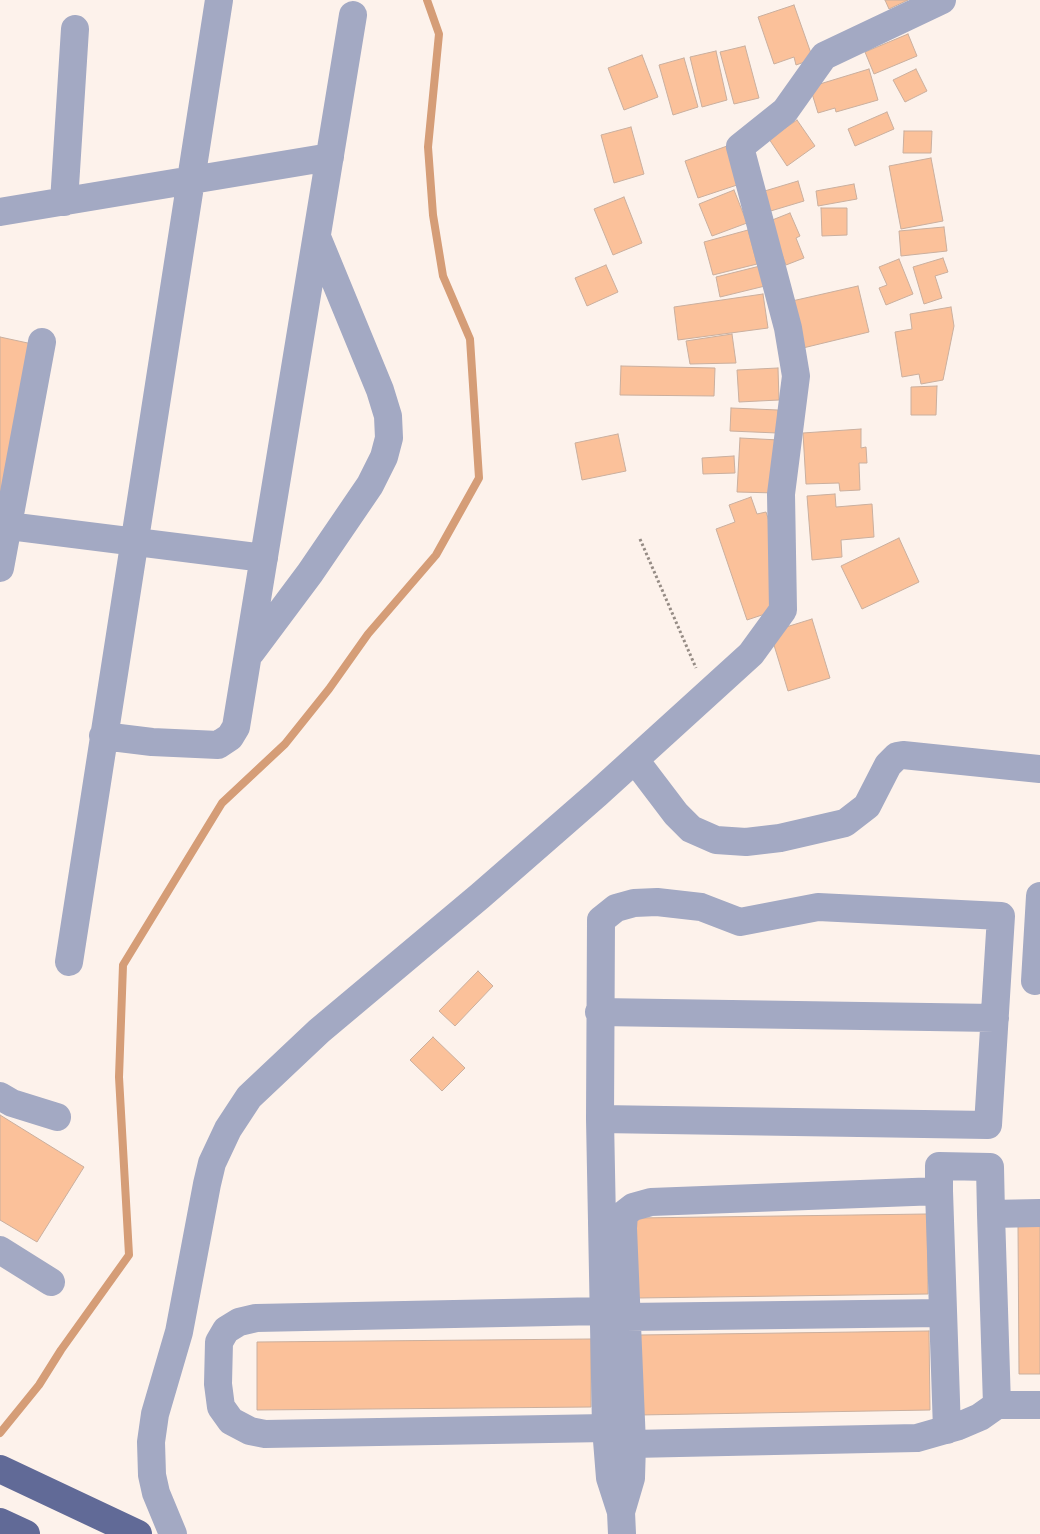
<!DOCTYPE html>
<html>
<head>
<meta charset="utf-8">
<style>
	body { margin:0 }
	canvas { display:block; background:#fdf2eb }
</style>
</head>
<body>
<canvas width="1040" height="1534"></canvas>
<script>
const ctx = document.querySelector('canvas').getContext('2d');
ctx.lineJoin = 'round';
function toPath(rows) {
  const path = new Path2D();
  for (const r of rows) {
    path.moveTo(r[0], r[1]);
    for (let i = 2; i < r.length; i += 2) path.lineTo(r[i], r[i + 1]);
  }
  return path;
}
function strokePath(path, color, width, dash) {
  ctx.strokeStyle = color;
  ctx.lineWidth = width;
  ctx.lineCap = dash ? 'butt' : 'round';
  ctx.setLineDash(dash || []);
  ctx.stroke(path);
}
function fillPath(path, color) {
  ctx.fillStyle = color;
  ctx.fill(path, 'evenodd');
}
strokePath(toPath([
	[0,1433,39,1385,61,1350,129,1255,119,1077,123,965,222,803,285,744,329,689,368,634,436,555,479,478,470,339,443,276,433,215,428,147,439,34,427,0]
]), '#d59d77', 8);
const building = toPath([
	[885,0,908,0,889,9,885,0],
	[794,5,813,59,796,65,794,57,774,64,758,17,794,5],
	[908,34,917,56,874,74,865,52,908,34],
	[745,46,759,98,734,104,720,52,745,46],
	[716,51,727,100,702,107,690,57,716,51],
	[642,55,658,97,624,110,608,68,642,55],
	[684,58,698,107,673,115,659,65,684,58],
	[869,69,878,100,836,112,835,108,818,113,810,87,869,69],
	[916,69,927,91,905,102,893,80,916,69],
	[887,112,894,129,855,146,848,129,887,112],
	[797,120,815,146,787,166,769,139,797,120],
	[631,127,644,174,614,183,601,135,631,127],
	[904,131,932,131,931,153,903,153,904,131],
	[730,145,743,183,698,198,685,161,730,145],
	[931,158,943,221,901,229,889,166,931,158],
	[798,181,804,201,764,213,758,193,798,181],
	[854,184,857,199,818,206,816,191,854,184],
	[734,190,747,223,712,236,699,204,734,190],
	[624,197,642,243,613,255,594,209,624,197],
	[821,208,847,208,847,235,822,236,821,208],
	[790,213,800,236,796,238,804,258,786,265,781,252,762,224,790,213],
	[944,227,947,251,901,256,899,231,944,227],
	[748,230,757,264,713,275,704,242,748,230],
	[943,258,948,272,935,276,942,298,924,304,913,267,943,258],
	[899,259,913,294,886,305,879,288,887,285,879,267,899,259],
	[606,265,618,292,587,306,575,278,606,265],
	[760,266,765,286,720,297,716,277,760,266],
	[858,286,869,332,803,348,792,301,858,286],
	[763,294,768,328,678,340,674,307,763,294],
	[951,307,954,326,943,380,921,384,919,374,902,377,895,332,912,329,910,314,951,307],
	[732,334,736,363,690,364,686,341,732,334],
	[0,337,37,345,0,507,0,337],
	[621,366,715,368,714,396,620,395,621,366],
	[778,368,779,400,739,402,737,370,778,368],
	[937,386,936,415,911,415,911,387,937,386],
	[731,408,778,410,777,433,730,431,731,408],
	[861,429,861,448,866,447,867,463,859,463,860,490,840,491,839,483,806,484,803,433,861,429],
	[618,434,626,471,582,480,575,443,618,434],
	[740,438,779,440,776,493,737,492,740,438],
	[734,456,735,473,703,474,702,458,734,456],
	[835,494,836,507,872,504,874,537,841,540,842,557,812,560,807,496,835,494],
	[751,497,757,514,766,512,772,530,771,612,747,620,716,529,735,522,729,505,751,497],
	[899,538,919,582,862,609,841,566,899,538],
	[812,619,830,678,788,691,770,632,812,619],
	[478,971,493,986,455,1026,439,1011,478,971],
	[433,1037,465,1068,442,1091,410,1060,433,1037],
	[0,1115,84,1167,37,1242,0,1220,0,1115],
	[927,1214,928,1294,637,1298,636,1218,927,1214],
	[1018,1225,1040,1225,1040,1374,1019,1374,1018,1225],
	[929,1331,930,1410,639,1415,639,1335,929,1331],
	[591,1339,591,1407,257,1410,257,1342,591,1339]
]);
fillPath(building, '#fbc19a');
strokePath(building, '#caaf9e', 1);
strokePath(toPath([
	[640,539,696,668]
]), '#968c85', 3, [2.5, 2.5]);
strokePath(toPath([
	[64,202,75,29],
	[0,212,330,157],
	[0,525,264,558],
	[0,568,42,342],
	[251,652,310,573,370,485,384,457,389,438,388,416,380,390,317,237],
	[103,736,152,742,218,745,230,737,236,727,353,15],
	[635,760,676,814,691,829,716,840,746,842,780,838,845,823,867,806,888,765,897,756,903,755,1040,769],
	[69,962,219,0],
	[1035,981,1040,896],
	[599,1012,995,1018],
	[0,1096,12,1103,57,1117],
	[600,1119,988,1125,1001,916,818,907,740,922,701,907,657,902,634,903,616,908,601,920,600,1119,606,1428,610,1478,621,1512,622,1534],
	[939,1191,947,1430],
	[991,1214,997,1405],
	[0,1250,51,1282],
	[603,1311,256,1318,239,1322,226,1330,219,1342,218,1384,221,1407,231,1421,250,1431,265,1434,606,1428],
	[626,1317,942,1313],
	[632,1444,917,1438,959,1426,980,1417,997,1405,1040,1405],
	[621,1512,631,1478,632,1444,623,1228,624,1214,633,1207,651,1202,939,1191,939,1166,990,1167,991,1214,1040,1213],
	[173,1534,156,1493,152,1475,151,1442,155,1414,179,1332,207,1184,212,1163,228,1129,249,1097,319,1031,480,896,597,794,751,654,783,610,781,494,796,376,788,328,740,147,785,111,824,56,942,0]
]), '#a3a9c3', 28);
strokePath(toPath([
	[0,1469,138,1534],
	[0,1522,26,1534]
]), '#616a97', 28);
</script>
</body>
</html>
